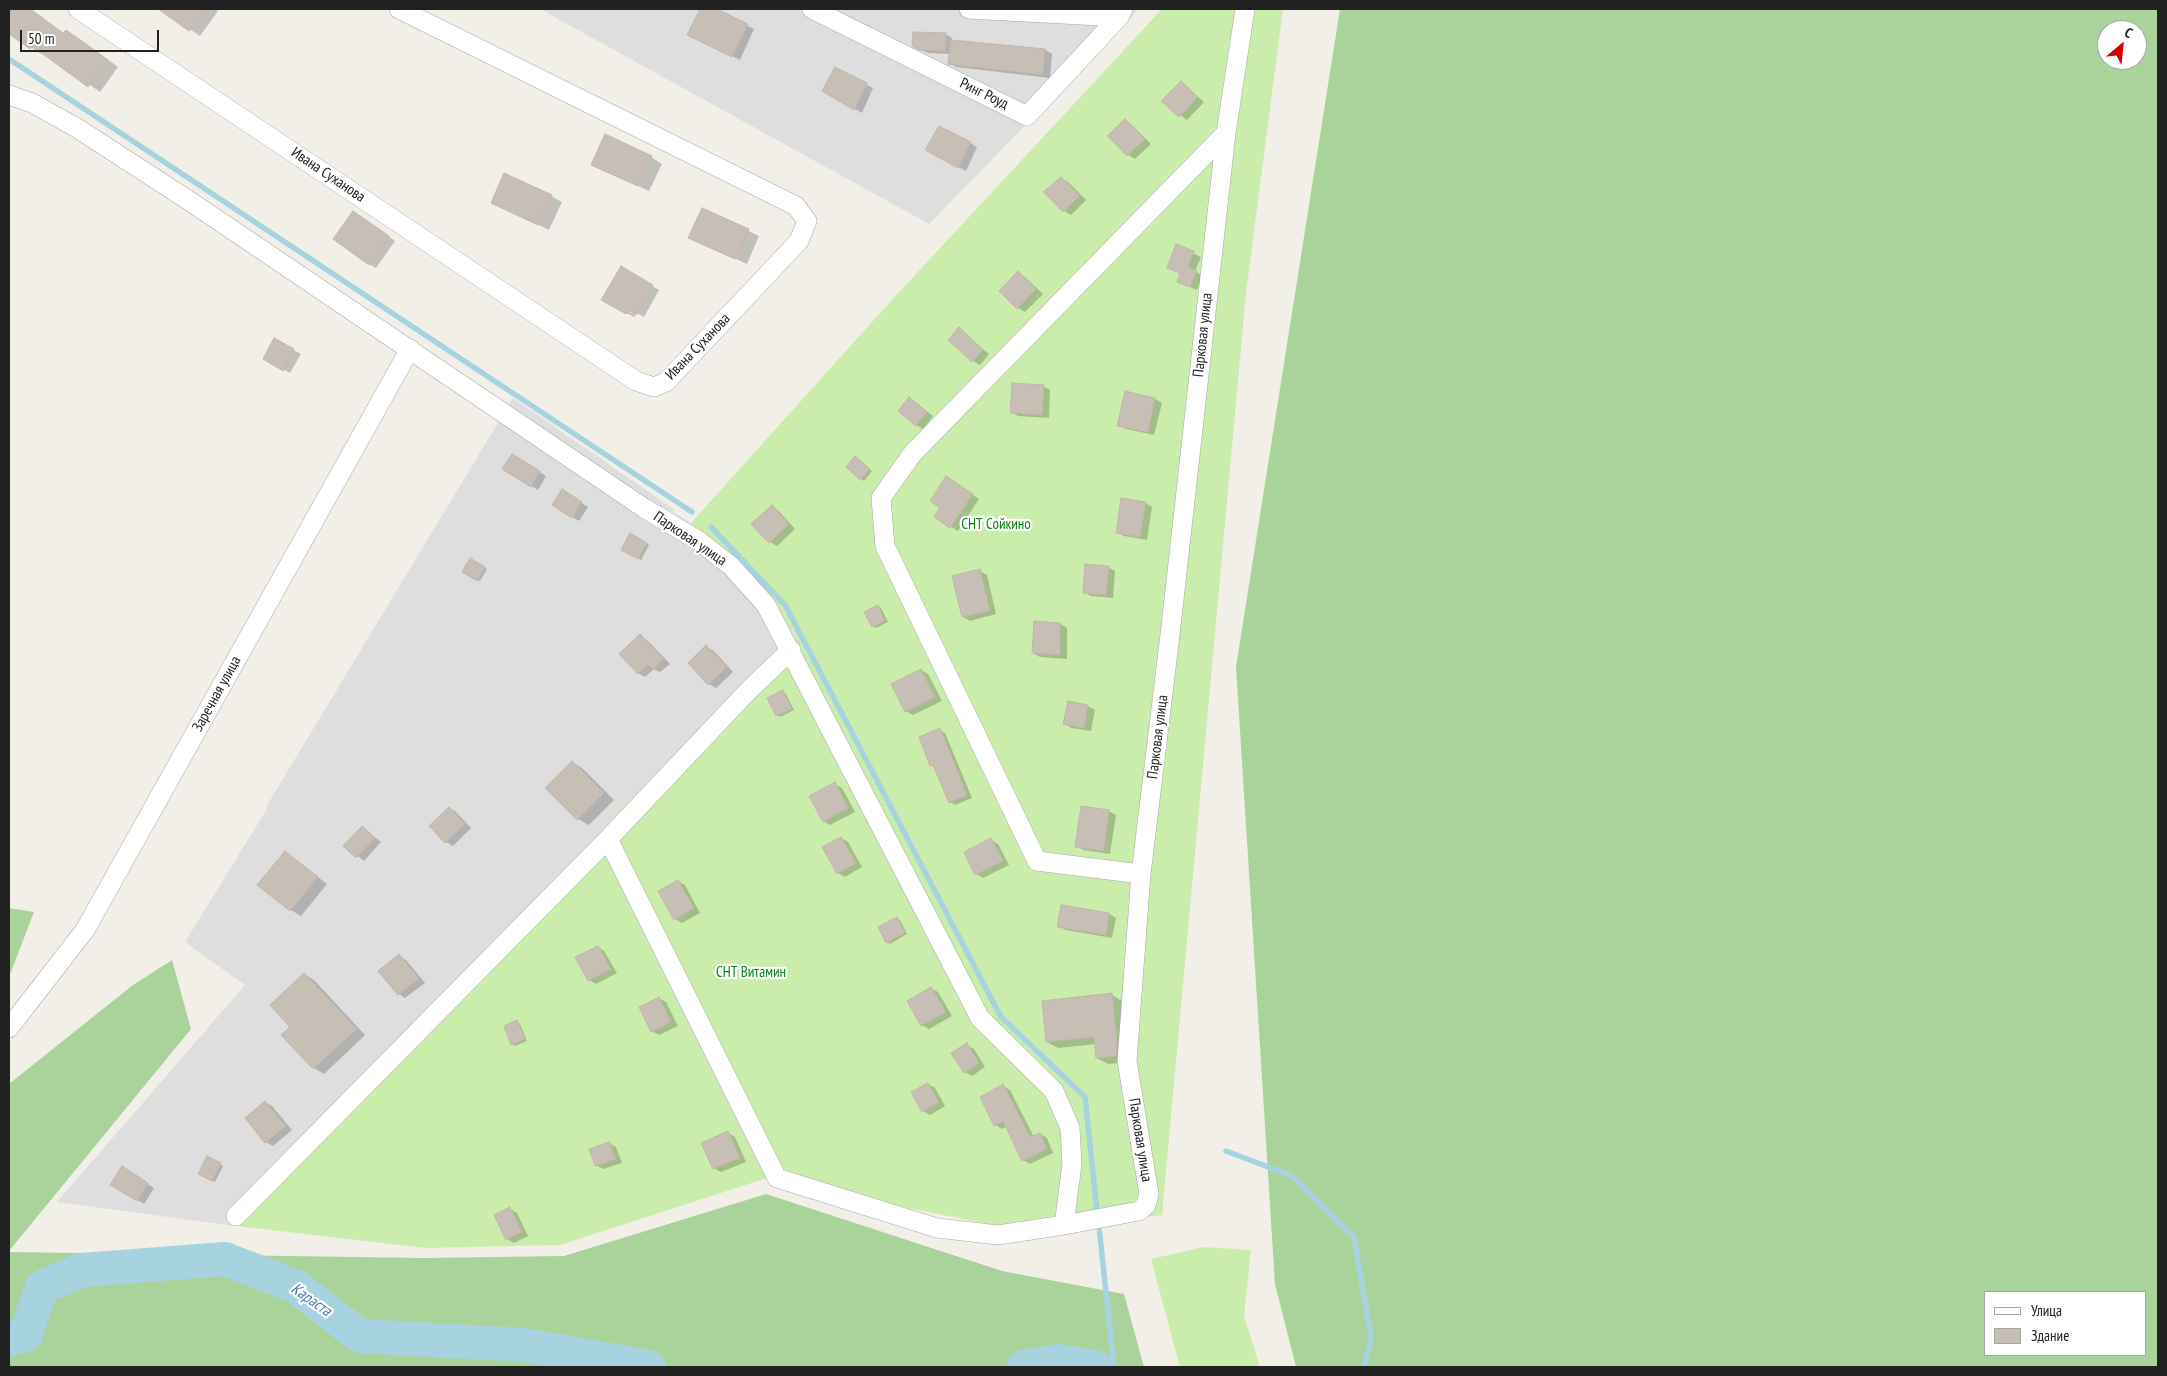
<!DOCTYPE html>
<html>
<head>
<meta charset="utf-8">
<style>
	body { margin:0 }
	#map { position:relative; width:2167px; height:1376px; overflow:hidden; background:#f2efe8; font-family:"PT Sans Narrow",sans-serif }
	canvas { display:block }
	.frame { position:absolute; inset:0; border:10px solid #212121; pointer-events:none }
	.legend { position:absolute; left:1984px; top:1291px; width:162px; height:65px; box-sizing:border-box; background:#fff; border:1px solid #a6a6a6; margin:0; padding:6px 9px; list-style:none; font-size:15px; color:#212121 }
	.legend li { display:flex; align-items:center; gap:10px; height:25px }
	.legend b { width:25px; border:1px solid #a6a6a6 }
	.north { position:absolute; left:2097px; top:20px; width:50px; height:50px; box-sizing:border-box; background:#fff; border:1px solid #a6a6a6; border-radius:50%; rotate:28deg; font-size:14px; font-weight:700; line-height:20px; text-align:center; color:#212121 }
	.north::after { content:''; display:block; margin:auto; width:18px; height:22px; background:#d30300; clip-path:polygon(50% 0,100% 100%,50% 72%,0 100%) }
	.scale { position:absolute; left:20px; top:30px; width:139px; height:22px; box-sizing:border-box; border:2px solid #212121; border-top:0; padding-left:6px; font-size:15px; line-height:18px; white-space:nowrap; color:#212121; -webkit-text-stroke:4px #fff; paint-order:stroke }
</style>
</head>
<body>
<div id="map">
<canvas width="2167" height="1376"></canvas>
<div class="frame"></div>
<ul class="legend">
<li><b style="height:6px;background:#fff"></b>Улица</li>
<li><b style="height:14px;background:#c7beb6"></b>Здание</li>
</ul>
<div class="north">С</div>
<div class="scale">50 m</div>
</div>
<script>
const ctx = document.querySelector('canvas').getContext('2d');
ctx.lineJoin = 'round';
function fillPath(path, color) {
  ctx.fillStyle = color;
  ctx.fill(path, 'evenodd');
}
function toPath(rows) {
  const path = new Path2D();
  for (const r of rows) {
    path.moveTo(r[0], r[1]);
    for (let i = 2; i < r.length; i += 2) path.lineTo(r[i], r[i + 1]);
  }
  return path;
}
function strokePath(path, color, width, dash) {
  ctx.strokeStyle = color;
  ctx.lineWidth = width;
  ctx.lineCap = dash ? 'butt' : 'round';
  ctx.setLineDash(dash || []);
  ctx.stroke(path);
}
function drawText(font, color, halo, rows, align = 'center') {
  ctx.font = font + ' "PT Sans Narrow",sans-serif';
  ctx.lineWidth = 4.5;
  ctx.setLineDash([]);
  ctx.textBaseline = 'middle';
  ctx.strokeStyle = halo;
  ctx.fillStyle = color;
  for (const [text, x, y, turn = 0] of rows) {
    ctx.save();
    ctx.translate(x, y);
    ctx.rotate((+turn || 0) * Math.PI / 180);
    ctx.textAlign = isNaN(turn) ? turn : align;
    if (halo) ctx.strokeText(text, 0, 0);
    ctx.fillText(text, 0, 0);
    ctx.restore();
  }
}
fillPath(toPath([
	[540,9,1139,9,929,224],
	[513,398,675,510,673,512,691,523,797,635,646,783,228,1225,57,1202,245,985,185,942,267,809,266,807]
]), '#dfdede');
fillPath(toPath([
	[1162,9,1283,9,1246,293,1162,1215,1027,1232,764,1179,560,1245,425,1248,228,1225,646,783,797,635,691,523,890,302],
	[1204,1247,1251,1250,1244,1316,1260,1367,1180,1367,1151,1259]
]), '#cbedac');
fillPath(toPath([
	[1340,9,2158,9,2158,1367,1296,1367,1275,1284,1236,667],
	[2107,30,2137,30,2137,60,2107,60],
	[1986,1292,2146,1292,2146,1355,1986,1355],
	[9,908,34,912,9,977],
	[172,960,191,1029,9,1251,9,1084,133,985],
	[766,1194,1002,1271,1124,1294,1144,1367,9,1367,9,1252,425,1258,564,1256]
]), '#aad39b');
fillPath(toPath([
	[9,9,31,9,64,34,66,31,77,37,118,67,100,92,43,52,41,54,9,32],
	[160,9,215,9,218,11,200,36],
	[702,9,715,9,754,29,740,60,689,35],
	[945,34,952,38,952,41,1045,50,1052,54,1050,78,956,67,949,63,950,54,928,53,921,50],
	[836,69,873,88,862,113,823,91],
	[1181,82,1204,102,1187,120,1163,101],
	[1125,121,1132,125,1151,144,1135,159,1128,155,1109,136],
	[970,143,977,147,966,171,927,150],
	[651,157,662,164,649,191,603,170],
	[1061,178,1068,182,1086,200,1071,215,1064,211],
	[551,196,562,202,549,230,492,202],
	[703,209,759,236,747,264,701,243],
	[360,216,395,241,376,268,369,264],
	[1177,246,1201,257,1195,271,1203,276,1197,290,1185,285],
	[621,268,659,290,644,317,624,306,623,308,635,315,634,317,603,300],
	[1018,273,1025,277,1043,294,1025,312,1018,308],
	[959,329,989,354,980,365,973,361],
	[275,340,301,354,290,373,264,359],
	[1043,386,1050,390,1049,418,1018,416,1011,412],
	[910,398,933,416,923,429,916,425],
	[1155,399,1162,403,1154,435,1126,429,1119,425],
	[512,456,546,476,538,490,504,469],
	[859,460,872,471,864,481,861,479],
	[953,481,979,499,958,531,936,517],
	[569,495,588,507,579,521,553,505],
	[1145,503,1152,507,1147,540,1124,536,1117,532],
	[772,507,779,511,795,529,777,546,770,542],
	[631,535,649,545,641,560,623,549],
	[470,560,487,569,480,581,463,572],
	[1108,567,1115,571,1113,598,1091,596,1084,592],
	[980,571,987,575,996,614,970,621,963,617],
	[878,606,881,608,888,622,876,628,873,626],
	[1060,624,1067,628,1067,659,1040,657,1033,653],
	[640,636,647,640,670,664,660,672,654,669,645,677,638,673],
	[707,647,714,651,733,672,716,688,709,684],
	[921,670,928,674,942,701,913,715,906,711],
	[783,692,786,694,794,710,780,717,777,715],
	[1069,702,1088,706,1095,710,1091,731,1071,728,1065,724],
	[940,730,945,733,972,798,955,805,950,802,935,767,931,765],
	[573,762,583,769,614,800,589,825,578,819],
	[835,784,842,788,855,812,830,825,823,821],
	[449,808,456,812,471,828,453,846,446,842],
	[1109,811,1116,815,1110,854,1083,850,1076,846],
	[362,827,381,842,364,861,345,846],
	[841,838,848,842,862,867,845,877,838,873],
	[991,840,998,844,1009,865,983,878,976,874],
	[285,852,327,884,301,916,291,910],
	[678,881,685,885,700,913,682,923,675,919],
	[1109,914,1116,918,1112,938,1066,930,1059,926],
	[897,919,900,920,907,934,890,944,887,942],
	[598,947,604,951,617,973,596,984,589,980,577,958],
	[399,956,406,960,425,983,405,998,399,994],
	[304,974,314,980,365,1035,324,1074,314,1068,283,1035,292,1027],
	[931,988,938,992,952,1016,929,1029,922,1025],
	[1112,995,1122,1001,1127,1062,1108,1064,1097,1058,1096,1044,1058,1048,1047,1042],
	[659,998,666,1002,678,1026,659,1035,652,1031],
	[517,1022,520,1024,527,1041,515,1046,512,1044],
	[967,1045,974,1049,985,1067,972,1076,965,1072],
	[928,1084,935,1088,945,1106,930,1115,923,1111],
	[1003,1086,1010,1090,1034,1137,1040,1134,1047,1138,1053,1153,1030,1164,1023,1160,1007,1126,1002,1129,995,1125],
	[265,1102,272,1106,292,1130,273,1146,266,1142],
	[728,1133,735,1137,746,1162,721,1172,714,1168],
	[609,1143,616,1147,622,1163,603,1169,596,1165],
	[208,1158,223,1166,215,1182,199,1173],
	[122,1168,154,1188,144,1204,112,1184],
	[510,1209,517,1213,528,1236,514,1243,507,1239]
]), '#0003');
strokePath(toPath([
	[9,59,692,512],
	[711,527,785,605,1001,1017,1085,1097,1097,1211],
	[1226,1151,1292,1176,1354,1237,1371,1337,1364,1367],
	[1099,1227,1114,1367]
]), '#a7d3e1', 5.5);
strokePath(toPath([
	[9,1339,25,1336,42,1287,82,1270,225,1259,295,1286,360,1336,524,1345,649,1367],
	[1024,1367,1059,1361,1095,1367]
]), '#a7d3e1', 34);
const building = toPath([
	[9,9,30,9,63,33,66,30,108,60,88,87,32,46,30,49,9,34,9,9],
	[158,9,205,9,189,31,158,9],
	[700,9,717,9,748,24,732,57,687,35,700,9],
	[913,32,946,33,945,51,920,50,912,46,913,32],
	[951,40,1045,49,1043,75,948,64,951,40],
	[835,67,867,83,854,110,822,91,835,67],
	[1181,81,1198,97,1179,117,1161,101,1181,81],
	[1125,119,1145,139,1127,156,1107,136,1125,119],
	[939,126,971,142,958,168,925,150,939,126],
	[605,134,652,156,638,186,591,165,605,134],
	[504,173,552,195,538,225,491,203,504,173],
	[1061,177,1080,196,1063,212,1043,192,1061,177],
	[702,208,749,229,735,259,688,238,702,208],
	[353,211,389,236,369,265,333,239,353,211],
	[1176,244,1194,251,1188,267,1197,271,1190,287,1177,282,1180,273,1167,268,1176,244],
	[621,266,653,285,636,315,629,310,626,314,601,300,621,266],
	[1018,271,1036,289,1017,309,999,291,1018,271],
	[959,327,983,350,972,362,948,340,959,327],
	[274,338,294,349,283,371,263,359,274,338],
	[1012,383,1044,385,1042,415,1010,413,1012,383],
	[1125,391,1155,398,1148,432,1117,426,1125,391],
	[909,397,927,412,916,426,898,411,909,397],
	[512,454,540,471,531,487,502,469,512,454],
	[855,456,870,469,860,480,846,467,855,456],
	[946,476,973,494,950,528,934,517,940,508,930,501,946,476],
	[562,489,582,502,572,518,552,505,562,489],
	[1121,498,1146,502,1140,537,1116,533,1121,498],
	[772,505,789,524,769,543,751,524,772,505],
	[630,533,647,543,638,559,621,550,630,533],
	[470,558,485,567,477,581,462,572,470,558],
	[1085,564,1109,566,1106,595,1083,593,1085,564],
	[980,569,990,611,962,617,952,576,980,569],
	[878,605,885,621,872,627,864,612,878,605],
	[1034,621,1060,623,1060,655,1032,653,1034,621],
	[640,634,663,659,653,670,648,665,638,674,619,654,640,634],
	[706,645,727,667,708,685,688,663,706,645],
	[921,669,935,697,905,712,891,684,921,669],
	[783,690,792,709,776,716,767,698,783,690],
	[1068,701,1088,705,1084,728,1063,724,1068,701],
	[940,728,967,795,949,803,933,765,930,766,919,737,940,728],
	[572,761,604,793,577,820,545,788,572,761],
	[835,782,848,808,823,822,809,796,835,782],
	[1081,806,1109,810,1104,851,1075,847,1081,806],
	[449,807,465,824,445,843,429,826,449,807],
	[362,826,375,838,356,858,343,846,362,826],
	[841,837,856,863,837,874,822,847,841,837],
	[991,838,1003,861,975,875,964,852,991,838],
	[285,851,318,877,290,911,257,885,285,851],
	[678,880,694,908,674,920,658,891,678,880],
	[1061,905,1109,913,1106,935,1057,927,1061,905],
	[897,917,905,933,886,943,878,927,897,917],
	[598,946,611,969,588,981,575,957,598,946],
	[399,954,419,979,398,995,378,971,399,954],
	[304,973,357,1029,313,1069,281,1035,290,1027,270,1005,304,973],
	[931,987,946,1012,921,1026,907,1001,931,987],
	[1112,993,1117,1041,1116,1056,1096,1058,1094,1037,1046,1042,1042,1001,1112,993],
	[659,997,671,1022,651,1032,639,1007,659,997],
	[517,1020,525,1039,511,1045,504,1026,517,1020],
	[967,1043,979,1063,964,1073,951,1053,967,1043],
	[928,1083,939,1102,922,1112,911,1092,928,1083],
	[1003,1084,1030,1137,1040,1133,1047,1149,1022,1161,1003,1121,994,1126,980,1097,1003,1084],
	[265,1101,286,1126,265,1143,245,1118,265,1101],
	[728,1131,740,1158,713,1169,701,1143,728,1131],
	[609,1142,616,1159,595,1166,589,1149,609,1142],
	[207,1156,221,1163,212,1181,198,1174,207,1156],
	[122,1166,148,1183,137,1201,110,1185,122,1166],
	[510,1207,522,1232,506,1240,494,1215,510,1207]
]);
fillPath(building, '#c7beb6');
strokePath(building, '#c4b6a9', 1);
const minor = toPath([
	[78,9,636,381,654,387,666,382,799,241,807,221,796,206,399,9],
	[812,9,1027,116,1119,17,1123,9],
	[969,9,1119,17],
	[9,95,32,103,77,128,188,200,644,508,699,541,731,566,766,605,980,1018,1054,1091,1070,1128,1072,1164,1064,1225,1139,1211,1146,1205,1149,1194,1127,1061,1141,874,1170,635,1226,133,1245,9],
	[608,839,777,1178,937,1228,998,1235,1064,1225],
	[1141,874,1037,861,885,546,881,498,913,453,1226,133],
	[9,1028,85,930,410,349],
	[236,1216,608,839,749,690,791,650]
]);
strokePath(minor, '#a8a8a8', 20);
strokePath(minor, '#fff', 19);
drawText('15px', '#212121', '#fff', [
	["Ринг Роуд",984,94,26],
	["Ивана Суханова",328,175,34],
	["Парковая улица",1203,335,-84],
	["Ивана Суханова",698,347,-46],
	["Парковая улица",690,539,34],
	["Заречная улица",217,694,-61],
	["Парковая улица",1158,737,-83],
	["Парковая улица",1140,1140,81]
]);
drawText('15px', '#078714', '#fff', [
	["СНТ Сойкино",996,525],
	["СНТ Витамин",751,973]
]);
drawText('italic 16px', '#4579af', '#fff', [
	["Караста",311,1300,35]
]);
</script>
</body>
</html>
